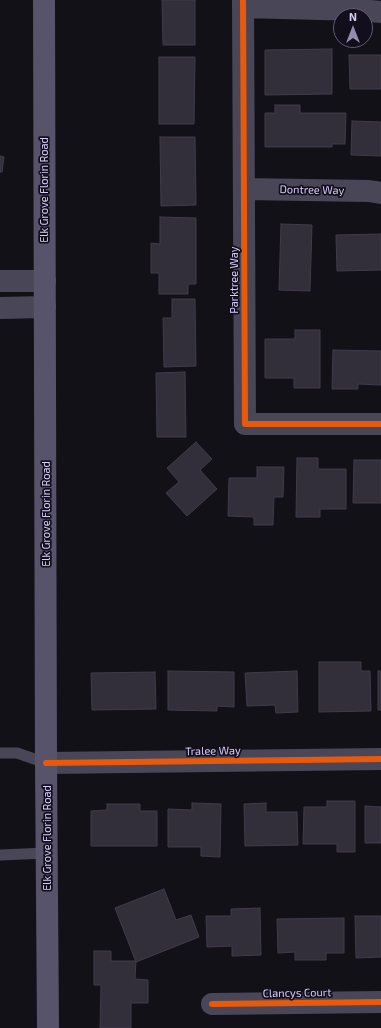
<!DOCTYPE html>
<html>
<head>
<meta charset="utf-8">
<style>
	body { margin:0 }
	#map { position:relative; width:381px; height:1028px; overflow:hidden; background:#131118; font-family:"Exo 2",sans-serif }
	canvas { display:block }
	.north { position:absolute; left:333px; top:8px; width:40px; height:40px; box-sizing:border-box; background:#120e1b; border:1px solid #615b74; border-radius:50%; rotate:0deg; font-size:11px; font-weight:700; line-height:16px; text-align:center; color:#d8cef9 }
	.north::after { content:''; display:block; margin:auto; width:14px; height:18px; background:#938caa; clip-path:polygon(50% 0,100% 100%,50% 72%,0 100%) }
</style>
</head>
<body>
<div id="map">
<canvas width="381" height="1028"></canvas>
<div class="north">N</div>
</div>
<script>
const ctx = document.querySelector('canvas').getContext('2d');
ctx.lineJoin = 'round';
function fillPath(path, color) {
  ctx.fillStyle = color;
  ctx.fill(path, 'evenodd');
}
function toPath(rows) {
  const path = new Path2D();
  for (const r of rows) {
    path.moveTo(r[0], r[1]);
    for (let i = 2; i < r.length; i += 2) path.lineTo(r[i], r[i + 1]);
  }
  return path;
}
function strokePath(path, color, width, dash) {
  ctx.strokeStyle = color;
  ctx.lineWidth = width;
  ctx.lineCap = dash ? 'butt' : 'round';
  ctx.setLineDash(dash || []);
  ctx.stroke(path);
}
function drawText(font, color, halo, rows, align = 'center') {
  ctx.font = font + ' "Exo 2",sans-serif';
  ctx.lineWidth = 3.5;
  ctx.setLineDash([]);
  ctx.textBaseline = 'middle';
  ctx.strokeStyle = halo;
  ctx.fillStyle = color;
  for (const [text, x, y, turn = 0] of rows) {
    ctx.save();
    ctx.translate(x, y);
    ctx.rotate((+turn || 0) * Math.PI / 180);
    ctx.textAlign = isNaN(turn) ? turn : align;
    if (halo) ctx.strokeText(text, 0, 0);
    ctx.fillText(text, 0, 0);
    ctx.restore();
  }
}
const building = toPath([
	[162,0,195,0,195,45,163,45,162,0],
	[332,49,332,94,265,95,265,50,332,49],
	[349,55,381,55,381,89,350,89,349,55],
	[159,57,195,57,194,124,159,124,159,57],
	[275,105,300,105,300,113,346,113,345,144,332,144,332,147,265,147,265,113,275,113,275,105],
	[352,121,381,122,381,156,351,155,352,121],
	[160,137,195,137,196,205,161,206,160,137],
	[0,156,4,157,2,172,0,172,0,156],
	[160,217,196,218,196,284,188,284,188,294,159,294,159,273,151,273,151,243,160,244,160,217],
	[281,224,312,225,310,291,279,290,281,224],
	[381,234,381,270,337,271,336,235,381,234],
	[172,299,195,299,196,366,164,367,163,318,172,318,172,299],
	[295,330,320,330,320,388,294,388,294,378,265,378,265,339,295,339,295,330],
	[333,350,381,351,381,385,358,384,358,389,332,389,333,350],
	[185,372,186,437,157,437,156,373,185,372],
	[196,442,212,459,200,470,217,489,187,516,166,493,179,482,167,468,196,442],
	[297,458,318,458,318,469,346,469,346,509,320,509,320,517,296,517,297,458],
	[354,460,381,460,381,503,353,503,354,460],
	[257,467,284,467,283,497,274,497,273,525,254,525,254,517,228,516,229,478,257,478,257,467],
	[319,662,361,662,361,671,370,671,371,711,319,712,319,662],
	[168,671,234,672,234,707,217,706,217,711,168,710,168,671],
	[297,671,298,712,276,713,275,705,247,706,245,673,297,671],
	[378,671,381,671,381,710,378,710,378,671],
	[155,672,156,709,92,710,91,673,155,672],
	[327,801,355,801,355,852,337,852,337,844,303,844,304,807,327,807,327,801],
	[192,803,221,804,220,857,201,856,201,847,168,847,168,809,192,810,192,803],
	[266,803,266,812,297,812,298,845,245,846,244,804,266,803],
	[107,804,140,804,140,811,157,811,157,846,91,846,91,811,107,810,107,804],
	[365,806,381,807,381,843,365,843,365,806],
	[164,889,176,920,191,915,199,937,136,962,115,908,164,889],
	[260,908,261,955,232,956,232,946,207,947,206,916,231,916,231,909,260,908],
	[355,916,381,916,381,957,356,958,355,916],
	[344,918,344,953,326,953,326,960,295,960,295,952,278,953,277,919,344,918],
	[94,951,111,951,111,961,136,961,135,979,148,980,148,1003,131,1003,131,1028,100,1028,101,985,94,985,94,951]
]);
fillPath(building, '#322f3a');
strokePath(building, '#413b4b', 1);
strokePath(toPath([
	[0,753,17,753,46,763],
	[0,855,47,853]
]), '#494757', 11);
strokePath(toPath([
	[243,0,245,424,381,424],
	[243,7,359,10,381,12],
	[244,189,369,191,381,193],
	[46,763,381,759],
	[212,1004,381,1002]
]), '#494757', 22);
strokePath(toPath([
	[0,281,45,281],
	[0,308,45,307]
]), '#494757', 22);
strokePath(toPath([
	[44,0,46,763,48,1028]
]), '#57536a', 22);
strokePath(toPath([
	[243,0,245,424,381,424],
	[46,763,381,759],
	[212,1004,381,1002]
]), '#e8590c', 6);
drawText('11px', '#d8cef9', '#120e1b', [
	["Elk Grove Florin Road",44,190,-90],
	["Dontree Way",312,190,1],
	["Parktree Way",234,280,-90],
	["Elk Grove Florin Road",46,514,-90],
	["Tralee Way",213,751,-1],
	["Elk Grove Florin Road",47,838,-90],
	["Clancys Court",297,993,-1]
]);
</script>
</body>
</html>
